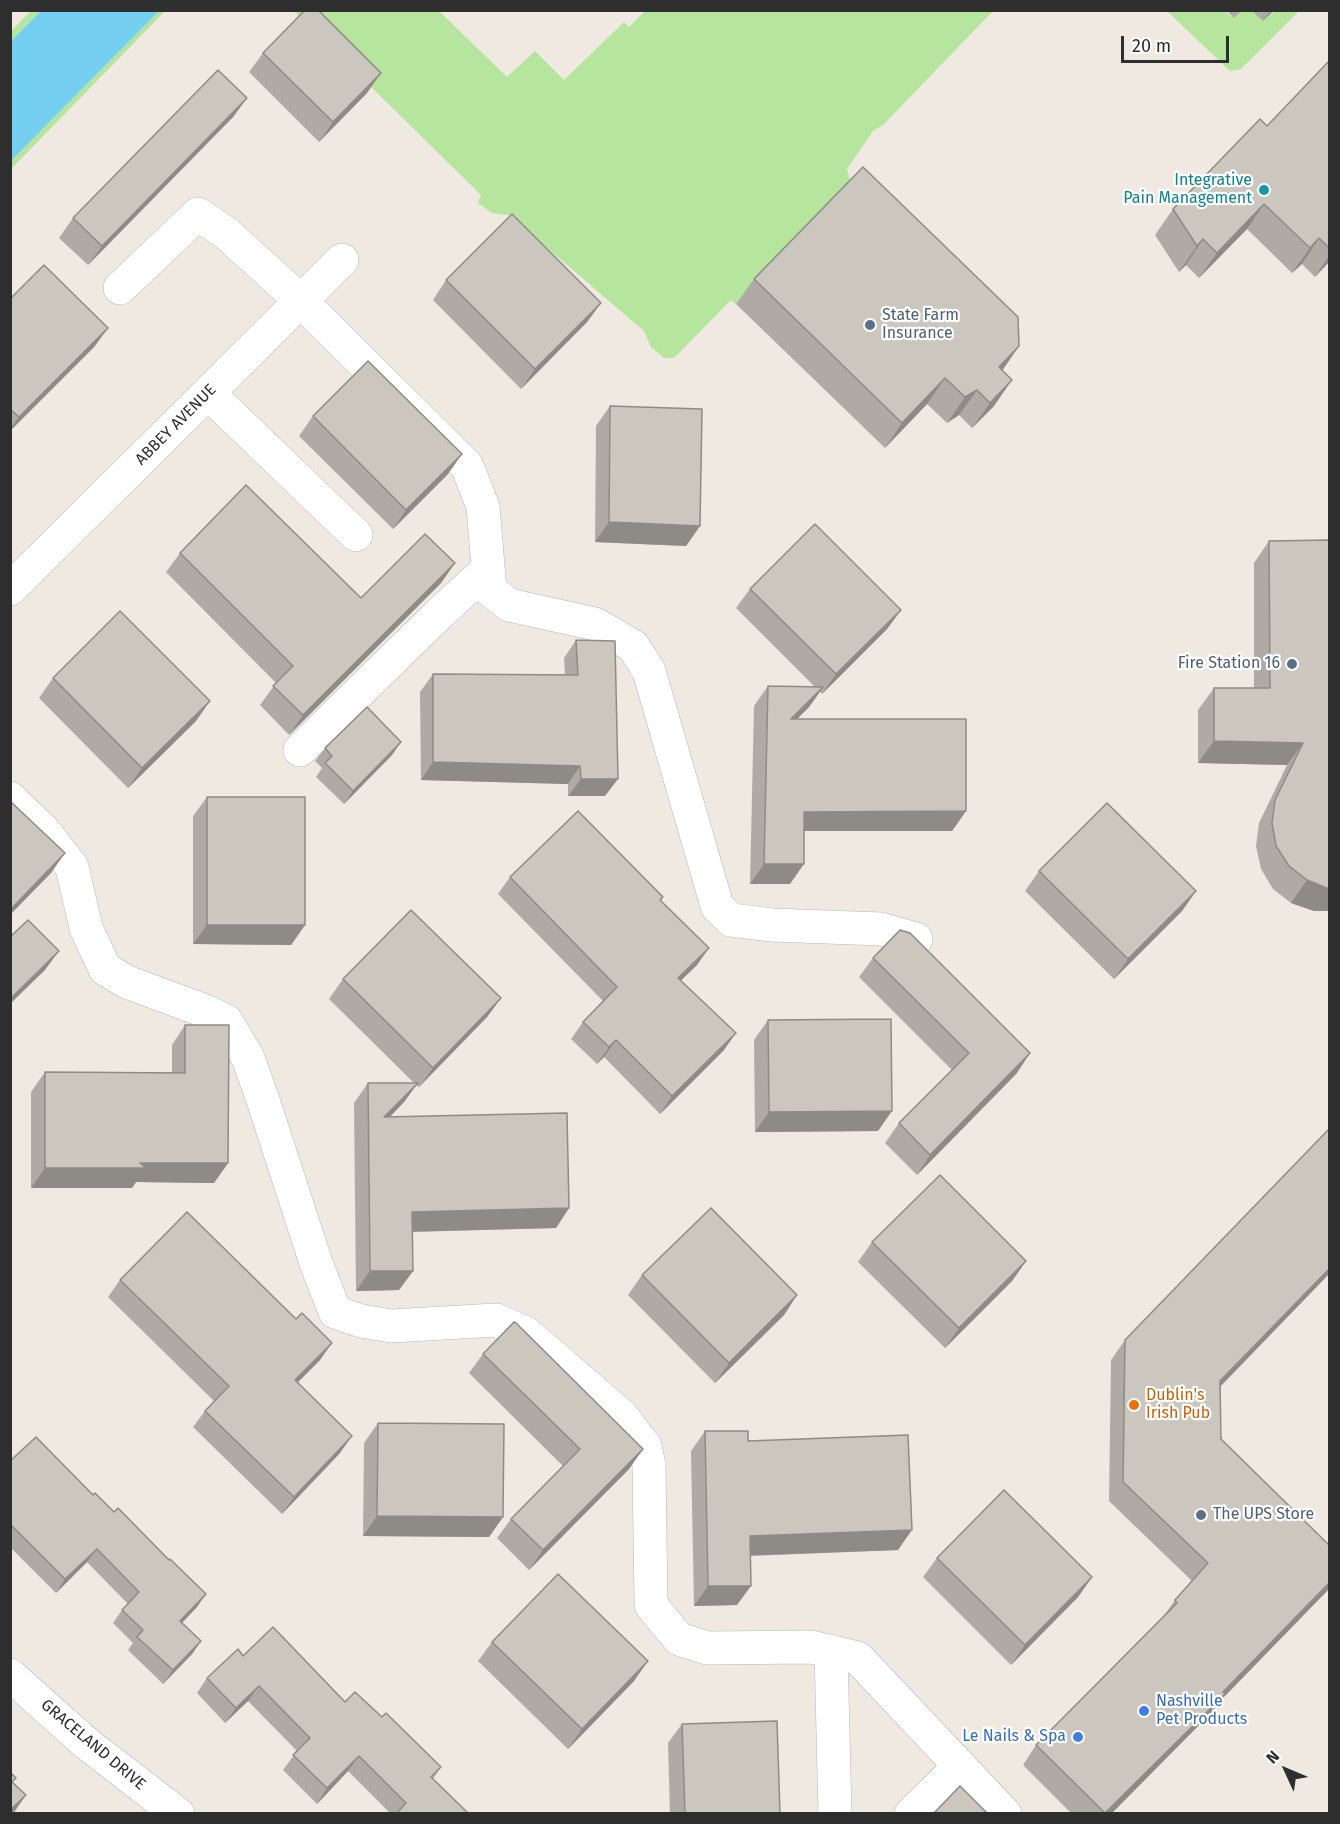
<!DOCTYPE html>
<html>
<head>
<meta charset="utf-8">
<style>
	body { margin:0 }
	#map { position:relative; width:1340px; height:1824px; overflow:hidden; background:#efe9e1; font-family:"Fira Sans",sans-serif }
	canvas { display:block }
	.frame { position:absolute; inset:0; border:12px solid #2e2e2e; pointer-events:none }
	.north { position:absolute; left:1256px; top:1740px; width:60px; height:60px; -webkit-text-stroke:4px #fff; paint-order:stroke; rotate:314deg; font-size:16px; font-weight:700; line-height:24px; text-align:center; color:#2e2e2e }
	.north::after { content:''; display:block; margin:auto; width:21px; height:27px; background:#2e2e2e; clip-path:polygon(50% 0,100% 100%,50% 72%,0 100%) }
	.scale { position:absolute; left:1121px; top:36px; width:108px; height:27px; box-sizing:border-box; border:3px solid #2e2e2e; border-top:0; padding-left:8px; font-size:18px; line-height:21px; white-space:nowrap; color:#2e2e2e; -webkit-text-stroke:4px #fff; paint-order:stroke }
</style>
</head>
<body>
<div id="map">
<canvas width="1340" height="1824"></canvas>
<div class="frame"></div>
<div class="north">N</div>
<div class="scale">20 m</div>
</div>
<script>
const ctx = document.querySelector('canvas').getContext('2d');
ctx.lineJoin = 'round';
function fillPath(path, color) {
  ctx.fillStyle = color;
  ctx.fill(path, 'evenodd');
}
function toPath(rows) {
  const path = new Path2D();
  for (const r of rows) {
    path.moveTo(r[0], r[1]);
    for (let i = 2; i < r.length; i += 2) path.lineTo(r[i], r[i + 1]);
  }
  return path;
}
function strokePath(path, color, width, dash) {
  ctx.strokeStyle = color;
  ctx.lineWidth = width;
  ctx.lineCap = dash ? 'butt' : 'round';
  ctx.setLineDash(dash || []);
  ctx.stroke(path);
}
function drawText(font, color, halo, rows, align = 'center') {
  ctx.font = font + ' "Fira Sans",sans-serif';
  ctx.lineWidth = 4.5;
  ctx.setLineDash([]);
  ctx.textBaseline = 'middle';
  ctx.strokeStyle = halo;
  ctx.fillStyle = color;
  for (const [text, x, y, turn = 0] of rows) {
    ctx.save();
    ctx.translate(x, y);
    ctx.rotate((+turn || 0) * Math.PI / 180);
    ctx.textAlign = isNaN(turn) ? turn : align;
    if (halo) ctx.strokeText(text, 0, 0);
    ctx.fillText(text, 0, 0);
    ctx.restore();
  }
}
fillPath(toPath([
	[31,11,41,11,11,41,11,31],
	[159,11,165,11,11,169,11,161],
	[294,11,439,11,507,77,535,51,564,80,624,22,629,27,645,11,993,11,883,125,873,131,847,169,850,180,845,192,736,304,731,300,674,358,664,358,651,347,644,331,539,241,514,216,492,213,478,203,481,195],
	[1167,11,1225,11,1232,17,1239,11,1252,11,1263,21,1274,11,1299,11,1241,69,1230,71]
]), '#b6e59e');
fillPath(toPath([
	[41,11,159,11,11,161,11,41]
]), '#75cff0');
const minor = toPath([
	[120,288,198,214,226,233,301,301,467,466,483,507,490,590,509,605,595,624,633,646,649,671,717,906,731,920,772,925,881,929,916,939],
	[208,393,356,535],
	[10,589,342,260],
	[300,750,440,613,487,570],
	[10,798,44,831,72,867,86,928,105,969,127,982,205,1011,226,1021,248,1058,262,1097,316,1263,335,1312,361,1321,391,1326,496,1320,526,1333,622,1416,645,1446,649,1465,651,1605,679,1639,707,1648,811,1647,858,1658,1005,1814],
	[831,1651,835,1814],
	[10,1675,86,1743,178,1814],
	[911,1814,960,1766]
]);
strokePath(minor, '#b4b7c1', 34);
strokePath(minor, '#fff', 33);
fillPath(toPath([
	[1226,10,1242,10,1234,18],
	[1251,10,1274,10,1263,21],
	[263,53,367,93,319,142,249,72],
	[1329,61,1329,262,1315,277,1302,264,1292,273,1247,229,1199,278,1186,265,1179,272,1155,235,1173,209,1267,126],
	[247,98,233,117,88,265,59,238,73,218],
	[754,279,1002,371,994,406,972,428,959,415,947,423,927,404,885,448,736,304],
	[446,280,601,303,587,322,521,389,433,300],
	[10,299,108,328,94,347,10,431],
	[610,406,700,526,686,546,595,542,596,426],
	[313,416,448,474,393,529,299,436],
	[1329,540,1314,911,1291,903,1273,889,1261,869,1256,846,1259,823,1287,765,1198,763,1198,710,1214,688,1254,688,1254,563,1269,541],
	[180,553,361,598,455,563,441,583,289,735,260,705,276,683,166,572],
	[750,589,901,610,887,629,822,694,820,692,809,707,797,719,966,811,952,831,804,831,790,884,750,884,754,706,768,686,815,687,736,608],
	[576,640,605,796,568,796,568,784,421,780,420,692,433,674,565,675,564,658],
	[53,678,196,721,128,788,39,698],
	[325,748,392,755,344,804,316,777,322,768,315,761],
	[207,797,305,925,291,945,193,944,193,816],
	[1039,871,1196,891,1182,911,1114,979,1025,891],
	[510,877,663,897,661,900,697,965,681,980,724,1050,660,1114,604,1057,597,1064,571,1039,583,1022,603,1001,498,894],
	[873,958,1017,1073,917,1175,885,1143,899,1123,952,1070,859,977],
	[343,979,501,998,487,1017,419,1087,416,1085,404,1102,390,1117,569,1208,556,1228,412,1232,413,1271,399,1290,356,1291,354,1103,368,1083,414,1083,329,999],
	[768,1020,878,1131,755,1132,754,1040],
	[185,1025,228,1163,214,1183,136,1182,132,1188,31,1188,31,1092,45,1072,172,1072,172,1045],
	[872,1242,1026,1261,1012,1281,945,1348,858,1262],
	[1329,1274,1221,1386,1221,1439,1329,1545,1329,1589,1220,1701,1211,1713,1111,1814,1072,1814,1023,1765,1036,1745,1161,1620,1175,1600,1192,1581,1109,1501,1111,1360,1125,1340],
	[642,1275,797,1295,784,1315,715,1383,628,1295],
	[120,1280,320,1360,297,1383,340,1453,282,1514,193,1427,205,1411,214,1401,108,1297],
	[483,1354,643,1449,629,1469,529,1570,497,1538,511,1519,563,1466,469,1373],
	[378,1423,503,1517,489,1537,363,1536,364,1443],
	[705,1431,748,1441,898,1550,750,1556,737,1605,694,1606,691,1451],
	[10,1461,197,1607,182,1623,201,1641,192,1654,163,1684,128,1650,133,1643,113,1623,122,1610,128,1604,87,1562,56,1593,10,1547],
	[937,1558,1092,1577,1078,1597,1011,1665,923,1577],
	[492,1642,634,1681,568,1749,478,1661],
	[243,1656,345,1702,382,1717,441,1767,433,1779,465,1814,391,1814,348,1771,317,1804,283,1770,297,1751,248,1701,225,1723,197,1693,207,1678],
	[682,1724,780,1814,670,1814,668,1743]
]), '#afaba4');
fillPath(toPath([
	[1271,10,1274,10,1263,21],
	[381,73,367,93,319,142,333,122],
	[247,98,233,117,88,265,102,246],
	[1264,204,1247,229,1199,278,1217,253],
	[1319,238,1302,264,1292,273,1310,248],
	[1203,239,1186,265,1179,272,1197,246],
	[1329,256,1329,262,1315,277],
	[601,303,587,322,521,389,535,369],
	[108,328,94,347,10,431,10,429,19,417],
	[1019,346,1002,371,999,367],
	[945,378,927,404,885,448,902,423],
	[1012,380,994,406,972,428,990,403],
	[977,390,959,415,947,423,965,397],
	[462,454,448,474,393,529,406,510],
	[609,522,700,526,686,546,595,542],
	[455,563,441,583,289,735,303,715],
	[901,610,887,629,822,694,836,674],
	[823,687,809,707,777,739,791,719],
	[210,701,196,721,128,788,142,768],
	[1214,741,1303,743,1287,765,1198,763],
	[401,742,392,755,344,804,353,791],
	[433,762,580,766,568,784,421,780],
	[581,779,618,779,605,796,568,796],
	[966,811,952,831,790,831,804,812],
	[65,853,51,873,10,915,10,910],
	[764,864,804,864,790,884,750,884],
	[1307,880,1329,889,1329,911,1314,911,1291,903],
	[1196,891,1182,911,1114,979,1128,959],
	[207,925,305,925,291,945,193,944],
	[709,948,697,965,666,995,678,978],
	[59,951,45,970,10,1004,10,999],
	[501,998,487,1017,419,1087,433,1068],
	[736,1033,724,1050,660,1114,672,1096],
	[616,1040,604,1057,597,1064,609,1047],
	[1030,1053,1017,1073,917,1175,930,1155],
	[418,1083,404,1102,370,1137,384,1117],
	[892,1111,878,1131,755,1132,769,1112],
	[140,1163,228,1163,214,1183,136,1182,132,1188,31,1188,45,1168],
	[569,1208,556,1228,398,1232,412,1212],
	[1026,1261,1012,1281,945,1348,959,1328],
	[1329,1269,1329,1274,1207,1400,1220,1381],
	[370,1271,413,1271,399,1290,356,1291],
	[797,1295,784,1315,715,1383,729,1363],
	[332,1343,320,1360,283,1397,295,1380],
	[352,1436,340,1453,282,1514,294,1497],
	[643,1449,629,1469,529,1570,543,1550],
	[377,1516,503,1517,489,1537,363,1536],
	[912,1530,898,1550,736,1556,750,1536],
	[97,1549,87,1562,56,1593,65,1579],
	[1092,1577,1078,1597,1011,1665,1025,1645],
	[1329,1583,1329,1589,1220,1701,1211,1713,1111,1814,1105,1814],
	[708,1586,751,1586,737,1605,694,1606],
	[206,1594,197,1607,171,1634,180,1621],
	[201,1641,192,1654,163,1684,173,1670],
	[648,1661,634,1681,568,1749,582,1729],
	[259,1686,248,1701,225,1723,236,1708],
	[359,1756,348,1771,317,1804,327,1788],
	[26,1795,15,1811,12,1814,10,1814,10,1810]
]), '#8e8b86');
const building = toPath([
	[305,10,318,10,381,73,333,122,263,53,305,10],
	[1329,61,1329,248,1319,238,1310,248,1264,204,1217,253,1203,239,1197,246,1173,209,1260,119,1267,126,1329,61],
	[218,70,247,98,102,246,73,218,218,70],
	[863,167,1018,317,1019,346,999,367,1012,380,990,403,977,390,965,397,945,378,902,423,754,279,863,167],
	[512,214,601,303,535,369,446,280,512,214],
	[44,265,108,328,19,417,10,409,10,299,44,265],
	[368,361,462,454,406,510,313,416,368,361],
	[610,406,702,409,700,526,609,522,610,406],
	[246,485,361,598,425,534,455,563,303,715,273,686,293,666,180,553,246,485],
	[815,524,901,610,836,674,750,589,815,524],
	[1329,540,1329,889,1307,880,1289,866,1276,846,1272,823,1275,800,1303,743,1214,741,1214,688,1270,688,1269,541,1329,540],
	[120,611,210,701,142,768,53,678,120,611],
	[576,640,615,641,618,779,581,779,580,766,433,762,433,674,578,675,576,640],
	[768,686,823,687,791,719,966,719,966,811,804,812,804,864,764,864,768,686],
	[367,707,401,742,353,791,325,763,332,756,325,748,367,707],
	[207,797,305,797,305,925,207,925,207,797],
	[10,801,65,853,10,910,10,801],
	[1107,803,1196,891,1128,959,1039,871,1107,803],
	[578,811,663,897,660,900,709,948,678,978,736,1033,672,1096,616,1040,609,1047,583,1022,617,987,510,877,578,811],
	[411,910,501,998,433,1068,343,979,411,910],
	[28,920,59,951,10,999,10,937,28,920],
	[900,930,910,933,1030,1053,930,1155,899,1123,969,1053,873,958,900,930],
	[891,1019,892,1111,769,1112,768,1020,891,1019],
	[185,1025,229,1025,228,1163,140,1163,146,1168,45,1168,45,1072,185,1073,185,1025],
	[368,1083,418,1083,384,1117,567,1113,569,1208,412,1212,413,1271,370,1271,368,1083],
	[1329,1129,1329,1269,1220,1381,1221,1439,1329,1545,1329,1583,1223,1692,1225,1694,1105,1813,1036,1745,1177,1603,1175,1600,1208,1563,1123,1482,1125,1340,1329,1129],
	[940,1175,1026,1261,959,1328,872,1242,940,1175],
	[711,1208,797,1295,729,1363,642,1275,711,1208],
	[187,1212,296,1319,302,1313,332,1343,295,1380,352,1436,294,1497,205,1411,229,1386,120,1280,187,1212],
	[514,1322,516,1323,643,1449,543,1550,511,1519,580,1449,483,1354,514,1322],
	[378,1423,504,1424,503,1517,377,1516,378,1423],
	[705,1431,748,1431,748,1441,908,1435,912,1530,750,1536,751,1586,708,1586,705,1431],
	[36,1437,93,1495,95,1493,114,1512,118,1508,169,1560,170,1559,206,1594,180,1621,201,1641,173,1670,137,1637,143,1630,122,1610,139,1592,97,1549,65,1579,10,1524,10,1461,36,1437],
	[1004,1490,1092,1577,1025,1645,937,1558,1004,1490],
	[558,1574,648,1661,582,1729,492,1642,558,1574],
	[273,1627,345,1702,355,1692,382,1717,386,1713,441,1767,431,1777,467,1812,465,1814,396,1814,406,1803,359,1756,327,1788,293,1755,310,1738,259,1686,236,1708,207,1678,238,1649,243,1656,273,1627],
	[777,1721,780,1814,685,1814,682,1724,777,1721],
	[10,1772,16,1778,12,1782,26,1795,10,1810,10,1772],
	[960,1786,988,1814,933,1814,960,1786]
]);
fillPath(building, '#cbc7bf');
strokePath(building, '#8e8b86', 1.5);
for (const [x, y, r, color] of [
	[1264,190,6,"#0f9aa8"],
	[870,325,6,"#5c6f8a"],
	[1292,664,6,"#5c6f8a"],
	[1134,1405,6,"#e8710a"],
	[1201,1515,6,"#5c6f8a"],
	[1144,1711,6,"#3f7fe0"],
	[1078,1737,6,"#3f7fe0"]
]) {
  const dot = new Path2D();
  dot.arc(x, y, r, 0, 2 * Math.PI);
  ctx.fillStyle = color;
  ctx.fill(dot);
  strokePath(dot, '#fff', 2);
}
drawText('16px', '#0d838f', '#fff', [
	["Integrative",1252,181],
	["Pain Management",1252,199]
], 'right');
drawText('16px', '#4e5e75', '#fff', [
	["State Farm",882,316],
	["Insurance",882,334],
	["Fire Station 16",1280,664,"right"],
	["The UPS Store",1213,1515]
], 'left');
drawText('16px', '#2e2e2e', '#fff', [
	["ABBEY AVENUE",176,425,-45],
	["GRACELAND DRIVE",93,1745,40]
]);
drawText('16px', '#c56008', '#fff', [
	["Dublin's",1146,1396],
	["Irish Pub",1146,1414]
], 'left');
drawText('16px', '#366cbe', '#fff', [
	["Nashville",1156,1702],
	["Pet Products",1156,1720],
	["Le Nails & Spa",1066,1737,"right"]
], 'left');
</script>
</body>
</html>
